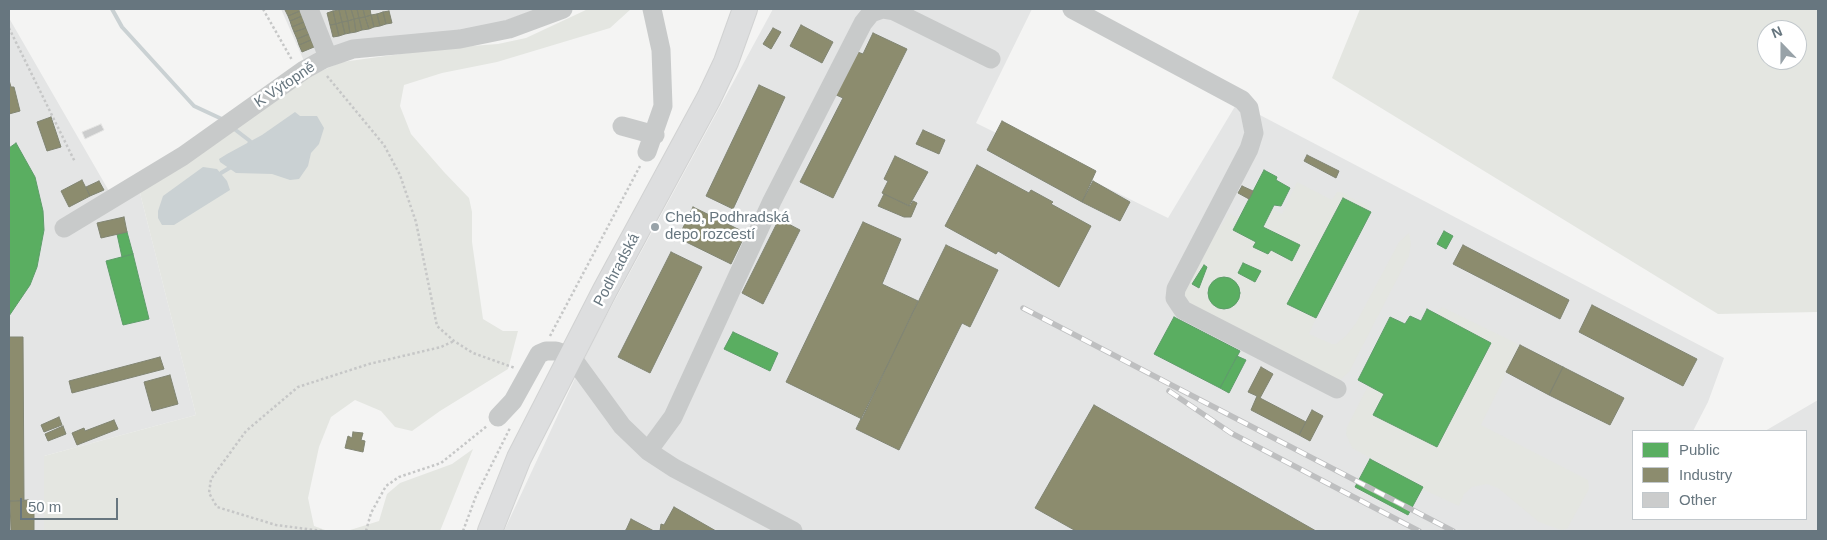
<!DOCTYPE html>
<html>
<head>
<meta charset="utf-8">
<style>
	body { margin:0 }
	#map { position:relative; width:1827px; height:540px; overflow:hidden; background:#f4f4f3; font-family:Arial,sans-serif }
	canvas { display:block }
	.frame { position:absolute; inset:0; border:10px solid #67767f; pointer-events:none }
	.legend { position:absolute; left:1632px; top:430px; width:175px; height:90px; box-sizing:border-box; background:#fff; border:1px solid #c2c8cc; margin:0; padding:6px 9px; list-style:none; font-size:15px; color:#67767f }
	.legend li { display:flex; align-items:center; gap:10px; height:25px }
	.legend b { width:25px; border:1px solid #c2c8cc }
	.north { position:absolute; left:1757px; top:20px; width:50px; height:50px; box-sizing:border-box; background:#fff; border:1px solid #c2c8cc; border-radius:50%; rotate:338deg; font-size:14px; font-weight:700; line-height:20px; text-align:center; color:#67767f }
	.north::after { content:''; display:block; margin:auto; width:18px; height:22px; background:#98a2a8; clip-path:polygon(50% 0,100% 100%,50% 72%,0 100%) }
	.scale { position:absolute; left:20px; top:498px; width:98px; height:22px; box-sizing:border-box; border:2px solid #67767f; border-top:0; padding-left:6px; font-size:15px; line-height:18px; white-space:nowrap; color:#67767f; -webkit-text-stroke:4px #fff; paint-order:stroke }
</style>
</head>
<body>
<div id="map">
<canvas width="1827" height="540"></canvas>
<div class="frame"></div>
<ul class="legend">
<li><b style="height:14px;background:#5aae61"></b>Public</li>
<li><b style="height:14px;background:#8c8c6e"></b>Industry</li>
<li><b style="height:14px;background:#cbcccc"></b>Other</li>
</ul>
<div class="north">N</div>
<div class="scale">50 m</div>
</div>
<script>
const ctx = document.querySelector('canvas').getContext('2d');
ctx.lineJoin = 'round';
function fillPath(path, color) {
  ctx.fillStyle = color;
  ctx.fill(path, 'evenodd');
}
function toPath(rows) {
  const path = new Path2D();
  for (const r of rows) {
    if (r.length === 3) {
      path.moveTo(r[0] + r[2], r[1]);
      path.arc(r[0], r[1], r[2], 0, 2 * Math.PI);
      continue;
    }
    path.moveTo(r[0], r[1]);
    for (let i = 2; i < r.length; i += 2) path.lineTo(r[i], r[i + 1]);
  }
  return path;
}
function strokePath(path, color, width, dash) {
  ctx.strokeStyle = color;
  ctx.lineWidth = width;
  ctx.lineCap = dash ? 'butt' : 'round';
  ctx.setLineDash(dash || []);
  ctx.stroke(path);
}
function drawText(font, color, halo, rows, align = 'center') {
  ctx.font = font + ' Arial,sans-serif';
  ctx.lineWidth = 5;
  ctx.setLineDash([]);
  ctx.textBaseline = 'middle';
  ctx.strokeStyle = halo;
  ctx.fillStyle = color;
  for (const [text, x, y, turn = 0] of rows) {
    ctx.save();
    ctx.translate(x, y);
    ctx.rotate((+turn || 0) * Math.PI / 180);
    ctx.textAlign = isNaN(turn) ? turn : align;
    if (halo) ctx.strokeText(text, 0, 0);
    ctx.fillText(text, 0, 0);
    ctx.restore();
  }
}
fillPath(toPath([
	[281,9,538,9,501,22,304,61],
	[773,9,1032,9,976,123,1168,218,1237,103,1724,358,1708,402,1693,431,1633,431,1633,519,1806,519,1806,431,1765,431,1818,400,1818,531,504,531,591,344],
	[9,18,113,198,139,189,196,415,44,456,44,531,9,531]
]), '#e4e5e5');
fillPath(toPath([
	[588,9,631,9,610,28,497,62,442,73,404,85,400,106,411,134,444,172,469,198,472,212,472,242,483,319,503,331,518,331,508,369,440,411,412,431,395,427,381,411,355,400,331,417,319,447,308,498,314,526,328,531,44,531,44,456,196,415,139,189,305,78,342,62,444,48,498,44,526,38],
	[1360,9,1818,9,1818,312,1718,314,1332,78],
	[1767,30,1797,30,1797,60,1767,60],
	[1297,182,1332,200,1337,192,1341,192,1367,206,1371,212,1343,198,1288,304,1316,318,1309,334,1332,344,1336,344,1346,336,1356,323,1399,242,1409,233,1411,243,1409,256,1349,372,1341,379,1335,379,1192,305,1186,298,1183,290,1205,244,1224,222,1228,213,1239,218,1233,230,1256,242,1253,247,1268,254,1271,250,1292,261,1300,245,1263,227,1272,209,1282,214],
	[1442,307,1520,345,1481,425,1588,480,1589,489,1567,529,1561,530,1539,522,1498,488,1487,484,1472,487,1464,494,1459,506,1422,489,1423,487,1352,448,1346,434,1347,427,1368,386,1384,394,1373,415,1437,447,1436,314],
	[473,449,440,531,347,531,379,521,387,494,400,483,452,464]
]), '#e4e6e1');
fillPath(toPath([
	[295,112,300,116,317,116,324,128,319,144,311,153,308,166,299,179,290,180,272,174,236,173,220,162,219,159,227,154,262,135],
	[203,167,217,169,227,181,230,190,174,225,162,225,158,218,158,211,163,196]
]), '#cad1d3');
const public = toPath([
	[16,143,35,177,43,211,44,230,37,267,30,285,9,316,9,148,16,143],
	[1264,170,1277,177,1276,180,1290,188,1281,206,1274,205,1263,227,1300,245,1292,261,1271,250,1268,254,1253,247,1256,242,1233,230,1264,170],
	[1343,198,1371,212,1316,318,1287,304,1343,198],
	[1444,231,1453,236,1446,249,1437,244,1444,231],
	[127,232,133,254,122,257,117,234,127,232],
	[133,254,149,319,123,325,106,261,133,254],
	[1243,263,1261,271,1255,282,1238,273,1243,263],
	[1204,265,1207,267,1199,288,1192,284,1204,265],
	[1224,293,16],
	[1427,309,1491,343,1437,447,1373,415,1384,394,1358,380,1390,317,1405,324,1410,316,1421,321,1427,309],
	[1174,317,1240,351,1220,388,1154,354,1174,317],
	[733,332,778,353,770,371,724,349,733,332],
	[1237,356,1246,360,1229,393,1220,388,1237,356],
	[1370,459,1423,487,1408,515,1355,487,1370,459]
]);
fillPath(public, '#5aae61');
strokePath(public, '#5e9d6a', 1);
const industry = toPath([
	[289,9,299,9,300,11,288,16,285,10,289,9],
	[345,9,351,9,354,19,348,21,345,9],
	[345,9,348,21,342,22,339,10,345,9],
	[351,9,357,9,359,18,354,19,351,9],
	[357,9,363,9,365,17,359,18,357,9],
	[363,9,370,9,371,15,365,17,363,9],
	[339,10,342,22,336,24,333,11,339,10],
	[300,11,302,16,290,21,288,16,300,11],
	[333,11,336,24,330,25,327,13,333,11],
	[389,11,392,23,386,24,383,12,389,11],
	[383,12,386,24,380,26,377,14,383,12],
	[377,14,380,26,374,27,371,15,377,14],
	[371,15,374,27,369,29,365,17,371,15],
	[302,16,304,22,292,27,290,21,302,16],
	[365,17,369,29,362,30,359,18,365,17],
	[359,18,362,30,356,32,354,19,359,18],
	[354,19,356,32,350,33,348,21,354,19],
	[348,21,350,33,345,34,342,22,348,21],
	[304,22,306,28,294,32,292,27,304,22],
	[342,22,345,34,339,36,336,24,342,22],
	[336,24,339,36,333,37,330,25,336,24],
	[801,25,833,42,822,63,790,46,801,25],
	[306,28,309,34,297,39,294,32,306,28],
	[773,28,781,32,771,49,763,44,773,28],
	[873,33,907,49,833,198,800,182,843,98,834,94,855,51,863,54,873,33],
	[309,34,311,40,299,45,297,39,309,34],
	[311,40,314,47,302,52,299,45,311,40],
	[9,80,11,87,14,87,20,111,9,114,9,80],
	[759,85,785,97,733,209,706,196,759,85],
	[51,117,61,147,47,151,37,122,51,117],
	[1002,121,1096,171,1082,202,987,150,1002,121],
	[923,130,945,140,939,154,916,144,923,130],
	[1307,155,1339,171,1336,178,1304,161,1307,155],
	[895,156,928,172,909,206,882,193,888,181,884,179,895,156],
	[977,165,1029,193,1031,190,1053,202,1051,204,1091,226,1059,287,998,251,996,254,945,226,977,165],
	[82,180,90,196,69,207,61,191,82,180],
	[99,181,104,190,90,196,86,187,99,181],
	[1093,181,1130,202,1120,221,1082,202,1093,181],
	[1242,186,1253,191,1249,199,1238,193,1242,186],
	[884,194,910,206,913,201,917,203,911,217,904,217,878,206,884,194],
	[693,207,746,233,731,264,678,238,693,207],
	[124,217,127,232,101,238,97,223,124,217],
	[779,219,800,230,763,304,742,293,779,219],
	[863,222,901,239,882,284,918,301,862,419,786,382,863,222],
	[946,245,998,270,970,327,962,323,899,450,856,429,946,245],
	[1463,245,1569,300,1560,319,1453,264,1463,245],
	[671,252,702,267,650,373,618,357,671,252],
	[1592,305,1697,359,1683,386,1579,332,1592,305],
	[9,337,23,337,24,501,9,501,9,337],
	[1520,345,1563,367,1549,395,1506,372,1520,345],
	[160,357,164,369,72,393,69,381,160,357],
	[1261,367,1273,374,1260,398,1306,422,1299,435,1251,410,1257,396,1248,392,1261,367],
	[1563,367,1624,398,1610,425,1549,395,1563,367],
	[170,375,178,404,152,411,144,382,170,375],
	[1094,405,1316,531,1076,531,1035,508,1094,405],
	[1312,410,1323,416,1310,441,1299,435,1312,410],
	[59,417,62,425,44,432,41,425,59,417],
	[114,420,118,429,77,445,72,433,84,428,85,431,114,420],
	[63,426,66,434,48,441,45,434,63,426],
	[353,432,363,433,361,440,365,441,363,452,345,448,348,436,352,438,353,432],
	[28,500,28,507,34,507,34,531,11,531,10,501,28,500],
	[674,507,716,531,660,531,661,524,664,525,674,507],
	[631,519,654,531,623,531,626,530,631,519]
]);
fillPath(industry, '#8c8c6e');
strokePath(industry, '#818573', 1);
strokePath(toPath([
	[112,9,122,27,194,106,224,120],
	[233,128,250,141,249,145],
	[221,173,231,167]
]), '#cad1d3', 4);
const building = toPath([
	[101,124,104,130,85,139,82,132,101,124]
]);
fillPath(building, '#cbcccc');
strokePath(building, '#e3e3e2', 1);
const major = toPath([
	[490,531,519,458,605,290,709,98,726,62,745,9]
]);
strokePath(major, '#d1d2d2', 26);
strokePath(toPath([
	[263,9,292,60],
	[9,28,75,162],
	[327,76,384,145,400,175,416,222,437,326,454,341,473,353,515,368],
	[550,336,640,166],
	[322,531,276,525,217,507,209,493,211,479,246,431,298,387,369,364,441,347,454,341],
	[366,531,371,513,386,486,399,477,441,463,487,426],
	[463,531,476,496,510,428]
]), '#c6c7c7', 2.5, [2.5, 2.5]);
strokePath(toPath([
	[309,9,328,57],
	[1072,9,1242,100,1249,108,1254,133,1249,149,1176,289,1175,298,1183,310,1337,389],
	[622,126,655,135],
	[647,152,663,106,661,50,652,9],
	[64,228,183,156,304,70,324,59,353,49,460,39,509,29,563,9],
	[498,417,513,401,539,354,546,351,556,351,571,356,622,426,648,451,674,468,793,531],
	[648,451,673,417,772,201,863,23,871,13,882,9,894,11,991,59]
]), '#c8caca', 19);
strokePath(major, '#dddedf', 24);
const rail = toPath([
	[1023,308,1453,531],
	[1169,391,1231,433,1419,531]
]);
strokePath(rail, '#bebfc0', 5.5);
strokePath(rail, '#fff', 4, [11]);
for (const [x, y, r, color] of [
	[655,227,5,"#98a2a8"]
]) {
  const dot = new Path2D();
  dot.arc(x, y, r, 0, 2 * Math.PI);
  ctx.fillStyle = color;
  ctx.fill(dot);
  strokePath(dot, '#fff', 2);
}
drawText('15px', '#67767f', '#fff', [
	["K Výtopně",285,85,-34],
	["Podhradská",617,270,-62]
]);
drawText('15px', '#67767f', '#fff', [
	["Cheb, Podhradská",665,218],
	["depo rozcestí",665,235]
], 'left');
</script>
</body>
</html>
